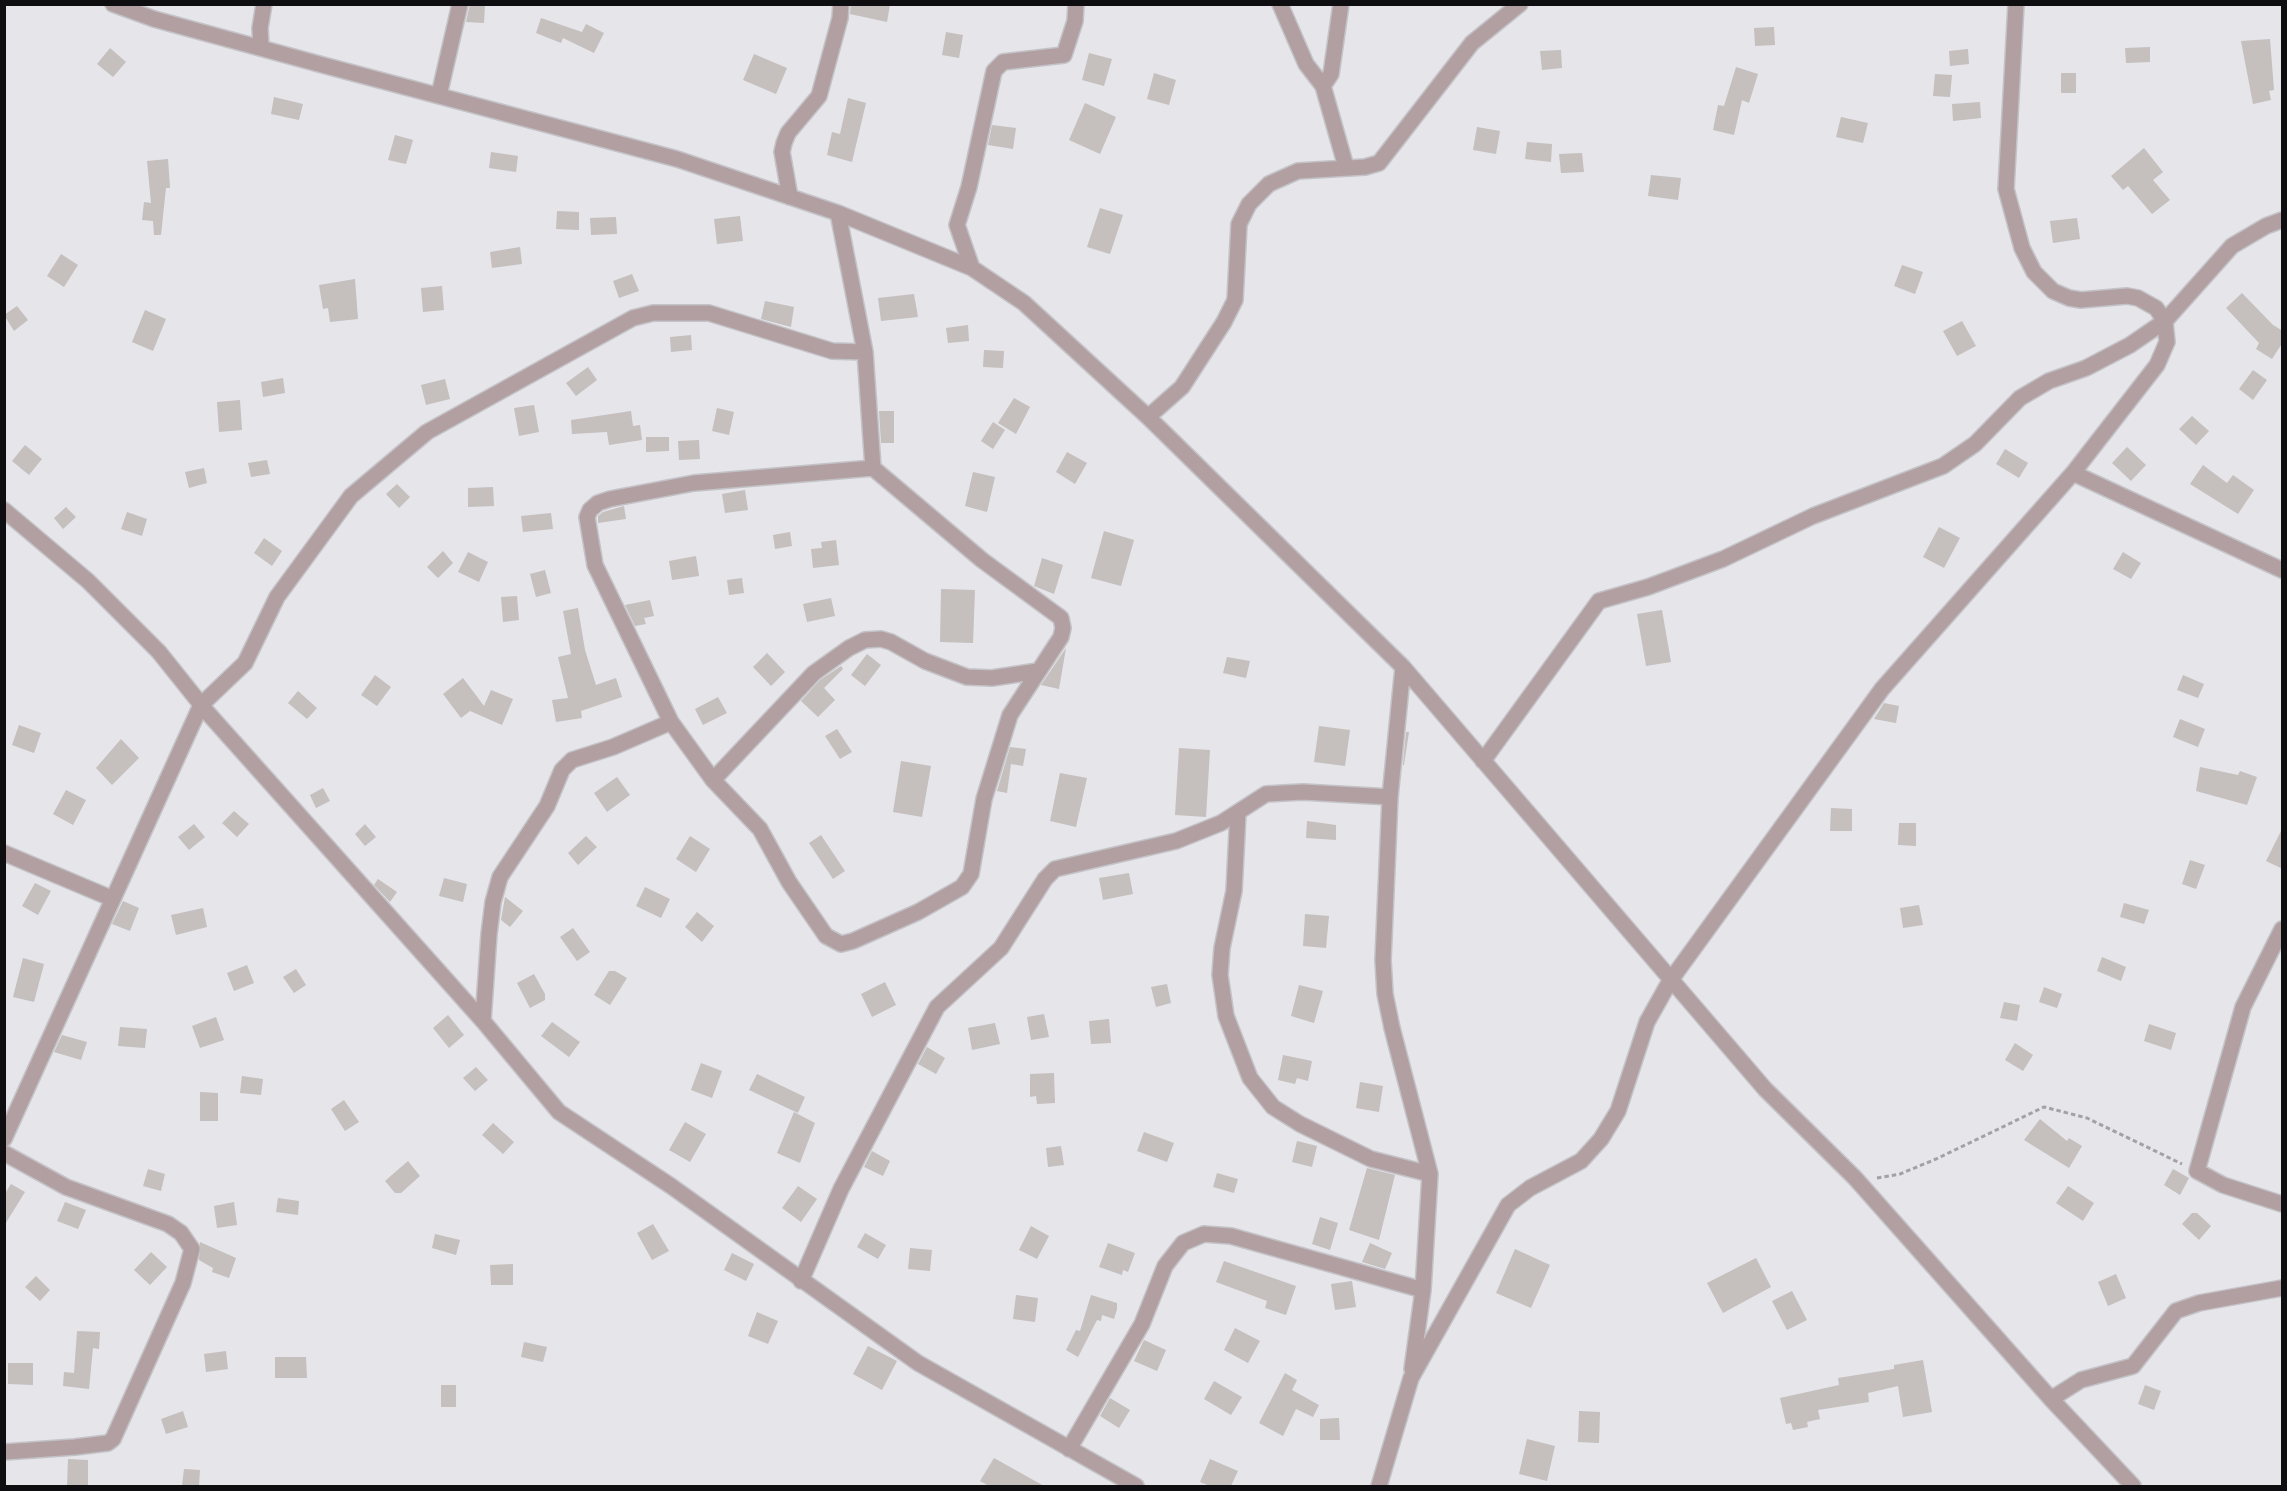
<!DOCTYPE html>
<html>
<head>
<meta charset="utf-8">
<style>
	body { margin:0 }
	#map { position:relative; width:2287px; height:1491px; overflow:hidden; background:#e5e5ea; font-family:"Playfair Display",serif }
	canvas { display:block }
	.frame { position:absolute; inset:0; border:6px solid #0e0e10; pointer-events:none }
</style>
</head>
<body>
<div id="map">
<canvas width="2287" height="1491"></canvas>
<div class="frame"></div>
</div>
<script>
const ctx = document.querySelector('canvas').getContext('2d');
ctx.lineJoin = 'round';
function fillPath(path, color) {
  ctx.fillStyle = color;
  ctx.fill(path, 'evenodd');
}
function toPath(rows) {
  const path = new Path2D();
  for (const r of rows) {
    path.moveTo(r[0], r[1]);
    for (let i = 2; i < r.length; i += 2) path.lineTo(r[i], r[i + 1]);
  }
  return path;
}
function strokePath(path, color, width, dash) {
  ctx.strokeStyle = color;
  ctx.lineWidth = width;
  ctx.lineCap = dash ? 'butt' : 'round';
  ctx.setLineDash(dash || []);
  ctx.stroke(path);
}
fillPath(toPath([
	[470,4,485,4,484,23,466,22],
	[851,4,890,4,887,22,850,14],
	[541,18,582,32,586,24,604,33,594,53,563,38,561,43,536,33],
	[1774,27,1775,45,1755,46,1754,28],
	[946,32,963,35,959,58,942,55],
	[2270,39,2274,90,2269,91,2271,100,2253,104,2241,41],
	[2150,47,2150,62,2126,63,2125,48],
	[110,48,126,62,113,77,97,64],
	[1968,49,1969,64,1950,66,1949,51],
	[1561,50,1562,68,1542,70,1540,51],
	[1089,53,1112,59,1104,86,1082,80],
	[754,54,787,68,776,94,743,80],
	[1736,67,1758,74,1749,103,1742,100,1734,135,1713,130,1718,105,1724,106],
	[1154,73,1176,80,1169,105,1147,99],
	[2061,73,2076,73,2076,93,2061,93],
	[1935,74,1952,75,1950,97,1933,96],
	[274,97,303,104,299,120,271,114],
	[848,98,866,103,852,162,827,155,832,132,840,134],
	[1980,102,1981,118,1953,121,1952,104],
	[1085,103,1116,117,1100,154,1069,140],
	[1841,117,1868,123,1863,143,1836,137],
	[992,125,1016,128,1013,149,988,145],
	[1477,127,1500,131,1496,154,1473,150],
	[395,135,413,140,406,164,388,160],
	[1527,142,1552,144,1551,162,1525,159],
	[2144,148,2163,172,2153,180,2170,200,2152,214,2128,186,2123,190,2111,176],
	[491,152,518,156,516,172,489,168],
	[1582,153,1584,172,1561,173,1559,154],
	[168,159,170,188,166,188,161,235,154,235,153,221,142,220,144,202,151,203,147,161],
	[1651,175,1681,178,1678,200,1648,196],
	[1100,208,1123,215,1110,254,1087,247],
	[557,211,579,212,579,230,556,229],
	[740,216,743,241,717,244,714,219],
	[616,217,617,234,591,235,590,218],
	[2077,218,2080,239,2053,243,2050,221],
	[520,247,522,264,492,268,490,252],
	[61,254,78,265,64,287,47,276],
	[1902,265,1923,272,1915,294,1894,286],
	[632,274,639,291,619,298,613,281],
	[355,279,358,319,330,322,328,308,323,309,319,285],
	[442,286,444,310,423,312,421,288],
	[2242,293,2273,325,2283,331,2283,342,2272,359,2256,349,2259,343,2226,308],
	[914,294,918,317,881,321,878,298],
	[765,301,794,307,791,327,761,319],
	[17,306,28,320,14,331,4,315],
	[145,310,166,319,153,351,132,342],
	[1962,321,1976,346,1957,356,1943,331],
	[968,325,969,341,948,343,946,328],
	[691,335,692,350,671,352,670,337],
	[984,350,1004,351,1003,368,983,367],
	[588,367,597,380,576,396,566,383],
	[2253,370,2267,380,2253,400,2239,389],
	[283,378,285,393,263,397,261,382],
	[445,379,450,399,426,405,421,385],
	[1014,398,1030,407,1016,434,998,423],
	[240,400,242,430,219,432,217,402],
	[534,405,539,432,519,436,514,408],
	[717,408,734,412,729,435,712,431],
	[631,411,633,426,640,425,642,440,609,445,607,432,572,434,571,420],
	[879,411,894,411,894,443,881,443],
	[2192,416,2209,431,2196,445,2179,429],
	[993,422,1005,430,993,449,981,441],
	[646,437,669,437,669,451,646,452],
	[699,440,700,459,679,460,678,441],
	[25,445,42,459,29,475,12,461],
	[2127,447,2146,465,2131,481,2112,463],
	[2005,449,2028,463,2019,478,1996,464],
	[1067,452,1087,463,1075,484,1056,472],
	[267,460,270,474,251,477,248,463],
	[2203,465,2227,483,2233,475,2254,490,2238,514,2190,484],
	[204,468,207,483,189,488,185,472],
	[973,472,995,477,987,512,965,506],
	[397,484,410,497,399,508,386,494],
	[493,487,494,506,468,507,468,488],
	[745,490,748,510,725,513,722,494],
	[624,506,626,519,598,523,598,516,603,512],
	[66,507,76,517,63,529,54,518],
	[127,512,147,519,142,536,121,529],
	[551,513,553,529,523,532,521,516],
	[1939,527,1960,538,1944,568,1923,557],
	[1104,531,1134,540,1121,586,1091,578],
	[790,532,792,546,775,549,773,535],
	[264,538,282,551,272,566,254,553],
	[836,540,839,565,813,568,811,549,822,548,821,542],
	[443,551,453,563,438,578,427,567],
	[468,552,488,562,479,582,458,572],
	[2123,552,2141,563,2131,579,2113,569],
	[696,556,699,576,672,580,669,561],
	[1042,558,1063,565,1054,594,1034,586],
	[545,570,551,593,536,597,530,574],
	[742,578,744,593,729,595,727,580],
	[941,589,975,590,973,643,940,642],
	[517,596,519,620,503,622,501,597],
	[831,598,835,616,807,622,803,604],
	[650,600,654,616,644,618,646,624,635,626,625,605],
	[578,608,585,650,596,685,616,678,622,697,581,711,582,718,556,722,552,700,568,698,558,657,571,654,563,611],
	[1662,610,1671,662,1646,666,1637,614],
	[1066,648,1059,689,1041,685],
	[767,653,785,672,771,686,753,667],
	[867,654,881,665,865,686,851,675],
	[1227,657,1250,661,1246,678,1223,673],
	[841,666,843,669,824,688,835,700,818,717,801,701,820,680],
	[375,675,391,687,377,706,361,695],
	[2183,675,2204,684,2198,698,2177,690],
	[463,678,484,706,491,690,513,699,502,725,470,711,461,718,443,694],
	[298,691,317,708,307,719,288,703],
	[718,697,727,713,703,725,695,709],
	[1884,703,1899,706,1896,723,1874,719],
	[2180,719,2205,729,2198,747,2173,737],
	[19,725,41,733,34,753,12,745],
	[1319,726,1350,730,1345,766,1314,762],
	[837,729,852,752,840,759,825,736],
	[1406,732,1409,732,1404,765,1403,765],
	[121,739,139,758,112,785,96,768],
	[1010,747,1026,749,1023,766,1011,764,1007,793,997,791],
	[1179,748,1210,750,1206,817,1175,815],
	[901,761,931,766,922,817,893,812],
	[2200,767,2238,775,2240,771,2257,777,2247,805,2196,791],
	[1060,773,1087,778,1076,827,1050,821],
	[617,777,630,795,607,812,594,793],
	[323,788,330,801,316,808,310,795],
	[66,790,86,800,73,825,53,814],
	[1831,808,1852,809,1852,831,1830,831],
	[234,811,249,824,237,837,222,823],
	[1307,821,1336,825,1336,840,1306,838],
	[1899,823,1916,823,1916,846,1898,845],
	[194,824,205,837,189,850,178,837],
	[365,824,376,837,365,846,355,834],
	[2283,827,2283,869,2266,861],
	[821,835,845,871,833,879,809,843],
	[586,836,597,847,578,865,568,853],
	[690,836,710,849,696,872,676,859],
	[2190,860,2205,865,2196,889,2182,884],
	[1129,873,1133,894,1103,900,1099,878],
	[444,878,467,884,463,902,439,896],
	[378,879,397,892,390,902,374,885],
	[35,883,51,891,38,915,22,906],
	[645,887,670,899,661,918,636,906],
	[505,897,523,911,510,927,501,920],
	[123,901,139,908,130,931,112,924],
	[2124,903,2149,910,2144,924,2120,917],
	[1919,905,1923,925,1903,928,1900,908],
	[203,908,207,927,176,935,171,915],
	[697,912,714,926,702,942,685,927],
	[1305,914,1329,916,1326,948,1303,946],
	[573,928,590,952,577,961,560,937],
	[2102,957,2126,967,2121,981,2097,971],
	[23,958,44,964,34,1002,13,997],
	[247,965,254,983,234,991,227,973],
	[296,969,306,985,294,993,283,977],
	[609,971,615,971,627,978,610,1005,594,995],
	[534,974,545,994,545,1000,530,1008,517,983],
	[885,982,896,1005,872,1017,861,994],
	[1167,984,1171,1003,1156,1007,1151,987],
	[1299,985,1323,991,1314,1023,1291,1016],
	[2044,987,2062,994,2057,1008,2039,1002],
	[2004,1002,2020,1005,2017,1021,2000,1018],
	[1044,1014,1049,1037,1031,1040,1027,1017],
	[448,1015,464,1035,449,1048,433,1028],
	[216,1017,224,1040,200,1048,192,1026],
	[1109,1019,1111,1043,1091,1044,1089,1021],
	[552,1022,580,1042,569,1057,541,1036],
	[995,1023,1000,1044,972,1050,968,1028],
	[2149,1024,2176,1033,2171,1050,2144,1041],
	[120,1027,147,1029,145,1048,118,1046],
	[62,1035,87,1042,81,1060,54,1052],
	[2015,1043,2033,1055,2023,1071,2005,1060],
	[927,1047,945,1058,936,1074,918,1064],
	[1283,1055,1312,1061,1308,1081,1297,1078,1295,1084,1278,1080],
	[701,1063,722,1071,712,1098,691,1090],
	[476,1067,488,1080,475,1091,463,1078],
	[1054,1073,1055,1103,1037,1104,1036,1096,1030,1097,1030,1074],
	[757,1074,805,1097,798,1113,749,1090],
	[242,1076,263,1079,261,1095,240,1093],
	[1360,1082,1383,1086,1379,1112,1356,1108],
	[200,1092,218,1093,218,1121,200,1121],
	[344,1100,359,1122,345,1131,331,1109],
	[794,1112,815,1123,800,1163,777,1153],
	[2040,1119,2067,1141,2069,1138,2082,1146,2069,1168,2024,1140],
	[685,1122,706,1134,690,1162,669,1150],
	[493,1123,514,1142,503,1154,482,1135],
	[1144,1132,1174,1143,1167,1162,1137,1151],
	[1297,1141,1317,1146,1312,1167,1292,1162],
	[1061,1146,1064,1165,1048,1167,1046,1148],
	[872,1151,890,1161,883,1176,864,1167],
	[408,1161,420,1176,401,1193,395,1193,385,1181],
	[1367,1168,1395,1175,1379,1240,1349,1230],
	[148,1169,165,1174,161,1191,143,1186],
	[2173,1169,2189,1178,2180,1195,2164,1185],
	[1217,1173,1238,1179,1234,1193,1213,1187],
	[11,1184,25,1192,4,1226,4,1195],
	[798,1186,817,1199,801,1222,782,1208],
	[2068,1186,2094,1203,2083,1221,2056,1203],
	[278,1198,299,1201,298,1215,276,1212],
	[65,1202,86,1210,78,1229,57,1221],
	[234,1202,237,1225,217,1228,214,1206],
	[2192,1213,2197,1213,2211,1226,2199,1240,2182,1224],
	[1320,1217,1338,1223,1330,1250,1312,1244],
	[653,1224,669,1251,652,1260,637,1233],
	[1031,1226,1049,1236,1037,1259,1019,1250],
	[865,1233,886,1245,878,1259,857,1247],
	[435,1234,460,1240,456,1255,432,1248],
	[200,1242,236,1258,229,1278,212,1272,213,1268,199,1260],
	[1108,1243,1135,1253,1128,1272,1123,1270,1122,1275,1099,1267],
	[1370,1243,1392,1253,1385,1269,1362,1262],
	[910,1248,932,1250,930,1271,908,1269],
	[1515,1249,1550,1265,1531,1308,1496,1293],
	[151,1252,167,1267,150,1285,134,1270],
	[732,1253,754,1264,746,1281,724,1270],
	[1756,1258,1771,1287,1723,1313,1707,1283],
	[1224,1261,1296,1286,1286,1315,1265,1308,1267,1301,1216,1282],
	[513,1264,513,1285,491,1285,490,1265],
	[2116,1274,2126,1298,2108,1306,2098,1282],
	[36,1276,50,1290,40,1301,25,1287],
	[1352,1281,1356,1307,1335,1310,1331,1284],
	[1792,1291,1807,1320,1787,1330,1772,1301],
	[1016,1295,1038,1298,1035,1322,1013,1319],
	[1091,1295,1117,1303,1117,1309,1114,1319,1102,1315,1101,1321,1097,1320,1078,1357,1066,1350,1076,1330,1080,1331],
	[757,1312,778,1321,768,1344,748,1336],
	[1235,1328,1260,1341,1248,1363,1224,1350],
	[77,1331,100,1332,99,1349,93,1348,89,1389,63,1386,64,1372,74,1373],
	[1144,1340,1166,1350,1157,1371,1134,1361],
	[524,1342,547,1347,543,1362,521,1357],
	[868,1346,897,1361,882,1390,853,1374],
	[226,1351,228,1369,206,1372,204,1354],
	[275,1357,306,1357,307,1378,275,1378],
	[1923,1360,1932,1412,1903,1417,1898,1386,1868,1393,1869,1402,1818,1410,1820,1419,1807,1422,1808,1427,1793,1430,1791,1423,1786,1424,1780,1398,1839,1385,1838,1378,1894,1369,1894,1365],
	[8,1363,33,1363,33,1385,8,1384],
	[1285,1373,1297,1380,1292,1390,1319,1405,1313,1417,1296,1409,1283,1436,1259,1423],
	[1214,1381,1242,1397,1231,1415,1204,1399],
	[441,1385,456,1385,456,1407,441,1407],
	[2145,1385,2161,1391,2154,1410,2138,1404],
	[1110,1398,1130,1410,1119,1428,1100,1416],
	[183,1411,188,1427,166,1434,161,1419],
	[1579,1411,1600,1412,1599,1443,1578,1442],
	[1339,1418,1340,1440,1320,1440,1320,1419],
	[1527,1439,1555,1446,1547,1481,1519,1474],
	[994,1458,1044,1486,989,1486,980,1481],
	[68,1459,88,1460,88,1486,67,1486],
	[1210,1459,1238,1471,1231,1486,1210,1486,1200,1482],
	[184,1469,200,1470,199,1486,182,1486]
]), '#c5bfbe');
const street = toPath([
	[113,4,154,19,319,64,677,159,838,213,972,268,1024,303,1148,417,1403,667,1765,1089,1855,1178,2051,1399,2133,1486],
	[1280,4,1306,64,1323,86,1346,167],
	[261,47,260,28,264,4],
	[1323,86,1331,74,1341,4],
	[439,95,460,4],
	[790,197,782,152,784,143,788,133,819,96,840,18,841,4],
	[972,268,957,225,969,187,994,71,1003,62,1064,55,1075,21,1076,4],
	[865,352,873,468],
	[1148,417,1182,387,1224,322,1235,300,1239,224,1249,204,1269,184,1298,171,1365,167,1379,163,1472,43,1520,4],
	[873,468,982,560,1061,618,1063,628,1061,637,1010,715,984,799,971,874,962,887,918,912,853,941,841,944,826,936,789,882,760,829,713,780,671,722,595,565,587,517,590,510,598,503,610,499,694,483,873,468],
	[2073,473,2282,570],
	[4,510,88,581,159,652,207,712,483,1021,559,1112,671,1186,918,1363,1136,1486],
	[1403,667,1390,797,1383,960,1385,994,1392,1028,1430,1174,1423,1290,1412,1369],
	[1483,761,1599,601,1648,587,1723,559,1813,516,1943,466,1975,444,2020,398,2049,381,2086,368,2130,345,2165,321,2156,308,2138,298,2127,296,2081,300,2069,298,2053,291,2034,272,2022,248,2006,189,2016,4],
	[713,780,814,673,849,648,865,640,881,639,891,642,925,661,967,677,992,678,1038,671],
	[1238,813,1234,891,1222,948,1220,975,1226,1016,1250,1078,1273,1107,1300,1124,1371,1159,1430,1174],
	[4,853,113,899],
	[2282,929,2243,1007,2197,1171,2223,1185,2282,1204],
	[483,1021,489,934,493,902,500,877,547,806,562,770,572,760,613,747,671,722],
	[4,1139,201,705,245,663,277,597,351,496,427,432,633,318,653,313,709,313,832,351,865,352,838,213],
	[4,1153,66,1187,168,1224,181,1233,192,1249,183,1283,113,1439,108,1443,75,1447,4,1452],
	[801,1281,841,1189,937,1007,1001,948,1045,879,1055,869,1176,841,1221,823,1266,794,1303,792,1390,797],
	[2051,1399,2081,1380,2133,1366,2176,1311,2199,1303,2282,1288],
	[1069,1449,1142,1324,1165,1266,1183,1243,1204,1234,1231,1236,1423,1290],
	[1379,1486,1411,1378,1508,1205,1530,1188,1581,1161,1601,1139,1618,1111,1647,1022,1670,981,1882,689,2073,473,2157,365,2167,342,2165,321,2232,246,2266,226,2282,220]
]);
strokePath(street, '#c3c3c7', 18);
strokePath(toPath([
	[1877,1178,1900,1174,1936,1159,2044,1107,2087,1118,2182,1164]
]), '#a2a2a6', 3, [4.5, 3]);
strokePath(street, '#b29fa2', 15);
</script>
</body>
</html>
